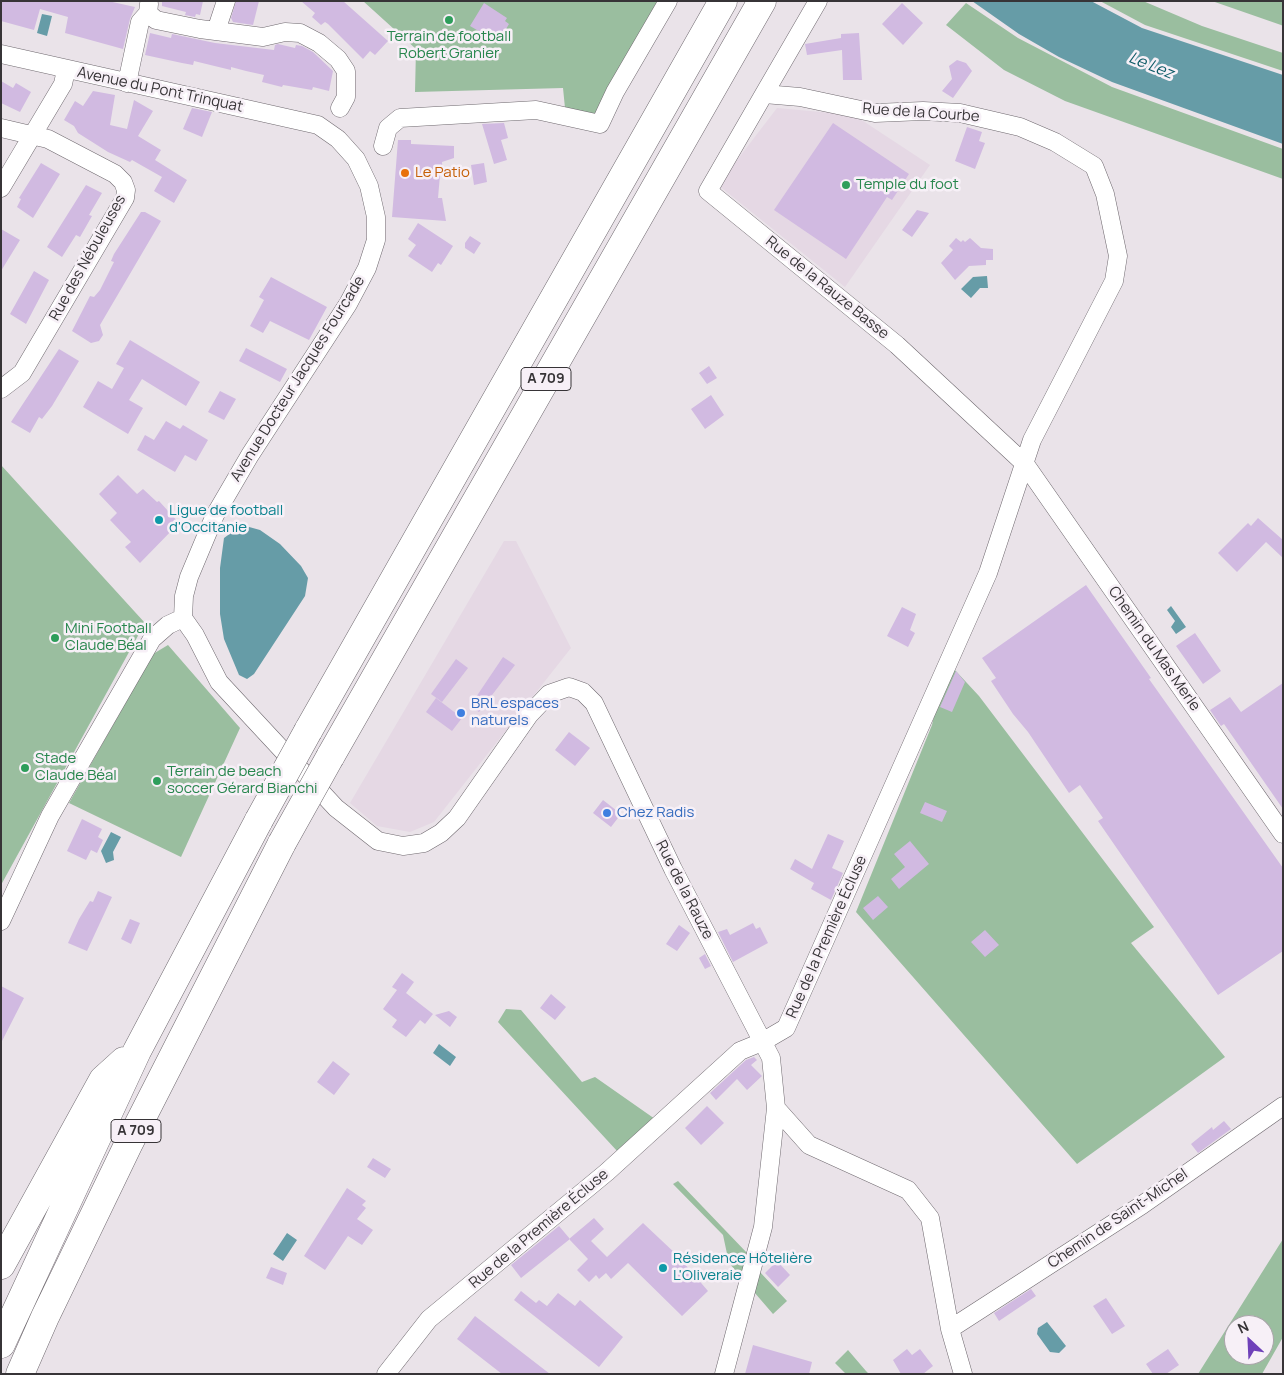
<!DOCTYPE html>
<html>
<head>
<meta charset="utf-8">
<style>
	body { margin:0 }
	#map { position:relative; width:1284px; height:1375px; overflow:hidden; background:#eae3e9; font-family:Manrope,sans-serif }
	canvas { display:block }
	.frame { position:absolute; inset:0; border:2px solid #373437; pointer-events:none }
	.north { position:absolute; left:1224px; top:1315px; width:50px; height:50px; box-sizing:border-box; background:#f7f0f7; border:1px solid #aaa5aa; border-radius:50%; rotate:335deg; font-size:14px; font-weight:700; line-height:20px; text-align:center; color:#373437 }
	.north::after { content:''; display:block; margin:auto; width:18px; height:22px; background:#6f41b9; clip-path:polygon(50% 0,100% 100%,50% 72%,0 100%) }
</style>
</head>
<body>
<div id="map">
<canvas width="1284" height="1375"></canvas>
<div class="frame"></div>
<div class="north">N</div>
</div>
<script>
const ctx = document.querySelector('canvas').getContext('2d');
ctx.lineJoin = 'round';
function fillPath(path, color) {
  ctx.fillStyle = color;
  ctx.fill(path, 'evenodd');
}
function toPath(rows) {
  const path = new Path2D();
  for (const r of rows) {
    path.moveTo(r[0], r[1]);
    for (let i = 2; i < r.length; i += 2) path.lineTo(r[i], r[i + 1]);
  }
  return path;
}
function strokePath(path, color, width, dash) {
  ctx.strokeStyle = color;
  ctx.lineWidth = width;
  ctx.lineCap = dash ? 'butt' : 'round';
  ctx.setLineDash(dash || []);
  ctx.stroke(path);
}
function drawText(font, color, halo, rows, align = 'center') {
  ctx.font = font + ' Manrope,sans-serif';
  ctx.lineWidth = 5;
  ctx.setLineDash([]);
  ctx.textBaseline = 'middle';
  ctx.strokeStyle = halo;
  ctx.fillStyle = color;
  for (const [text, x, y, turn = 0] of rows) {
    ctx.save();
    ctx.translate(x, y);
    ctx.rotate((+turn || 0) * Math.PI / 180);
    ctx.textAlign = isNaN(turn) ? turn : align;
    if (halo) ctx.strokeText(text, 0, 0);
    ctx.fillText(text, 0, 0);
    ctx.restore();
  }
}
fillPath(toPath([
	[777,108,854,115,930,165,845,287,718,185],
	[504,541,516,541,571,648,434,822,410,832,377,826,350,803]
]), '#e5d8e4');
fillPath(toPath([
	[363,1,661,1,596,115,565,108,563,88,415,92,416,49],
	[1100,1,1143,1,1202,26,1283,53,1283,71,1145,25],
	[1212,1,1283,1,1283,26,1281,25],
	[966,3,1018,38,1112,87,1283,149,1283,179,1065,101,1004,70,946,25],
	[1,465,145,623,1,885],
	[168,645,240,728,181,857,69,803,153,654],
	[954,669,979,696,1154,927,1131,943,1225,1057,1077,1164,856,912,932,725,935,711],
	[506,1009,521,1010,582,1082,595,1077,655,1119,618,1152,498,1022],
	[678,1181,748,1254,759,1271,787,1301,773,1314,729,1263,723,1235,673,1184],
	[1283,1239,1283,1337,1262,1374,1198,1374],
	[1234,1325,1264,1325,1264,1355,1234,1355],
	[848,1350,866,1371,869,1374,846,1374,835,1363]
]), '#9abe9f');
fillPath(toPath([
	[972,1,1091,1,1142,28,1283,75,1283,144,1112,82,1059,57,1019,34],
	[42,14,52,16,47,36,37,33],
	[987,276,988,288,980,288,971,298,961,289,973,277],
	[242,525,260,530,280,544,301,566,308,578,305,596,254,674,247,679,239,675,224,639,220,614,220,568,224,538],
	[1171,606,1186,627,1176,634,1171,627,1175,621,1167,610],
	[111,832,121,837,113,852,114,860,106,863,101,851],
	[439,1044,456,1057,450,1066,433,1053],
	[287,1233,297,1240,283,1261,273,1254],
	[1047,1322,1066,1346,1059,1353,1050,1352,1037,1334,1038,1328]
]), '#669ca7');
fillPath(toPath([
	[1,1,108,1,135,7,130,19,123,49,65,33,68,17,40,9,34,30,1,21],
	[162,1,203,1,200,15,196,14,195,17,185,15,186,12,162,6],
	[236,1,259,1,253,25,233,22,231,18],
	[301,1,343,1,388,41,375,55,370,51,363,59,328,24,325,22,321,25,312,17,315,13],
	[484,3,507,18,505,21,509,24,503,34,499,31,494,40,470,26],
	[902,3,923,23,903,45,882,24],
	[150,33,171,38,172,34,215,43,274,50,275,45,278,44,295,48,296,45,302,46,313,52,333,71,329,91,313,87,312,90,283,85,282,87,262,82,264,75,246,71,231,67,231,70,194,61,193,65,182,63,145,55],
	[859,33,862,80,843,80,842,50,807,55,805,44,841,38,841,34],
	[957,60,966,63,972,71,953,98,942,91,952,79,949,66],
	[1,81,13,88,16,83,31,92,20,112,1,103],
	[93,91,115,95,110,125,127,129,134,100,153,111,138,136,161,150,155,160,187,180,174,203,154,191,162,177,132,160,130,162,108,152,78,133,74,126,64,120,75,101,83,106],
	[192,108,212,112,202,137,183,129],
	[504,123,508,138,501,140,507,160,494,164,482,124],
	[833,123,909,174,892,200,887,197,846,259,774,210],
	[967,127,982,132,979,141,985,143,975,169,955,161],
	[398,140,411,140,411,144,454,146,454,158,442,162,443,175,440,175,438,198,442,198,446,221,392,217],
	[41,163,60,174,33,218,17,207,21,199,19,198],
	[484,163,487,182,474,185,471,165],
	[86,185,102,193,89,215,92,216,80,237,76,235,62,257,47,247],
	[917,210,929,213,912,237,902,230],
	[141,212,145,212,161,221,100,325,103,335,99,341,91,343,72,331,90,296,94,297,100,290,114,262,111,261,114,254],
	[418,223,453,246,441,265,438,263,432,272,408,256,416,245,408,239],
	[1,229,20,240,1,271],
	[470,236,481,243,474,254,465,248,465,243],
	[956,238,961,242,963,240,965,242,970,238,981,248,993,249,993,260,986,260,986,265,969,266,955,280,941,263,953,250,949,246],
	[34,271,49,280,26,324,10,314],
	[271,277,327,307,309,340,270,321,263,333,250,326,264,300,259,297],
	[130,340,200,382,186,406,142,379,129,400,143,408,128,434,83,407,98,381,112,389,124,368,116,364],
	[246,348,287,369,280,382,239,361],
	[59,349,79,361,52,406,42,419,39,417,30,433,11,422],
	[709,366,717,378,707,384,699,373],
	[220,391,236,399,224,420,208,412],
	[711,395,724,415,705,429,691,409],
	[166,421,180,429,183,425,208,440,196,461,185,455,175,472,137,450,145,435,154,440],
	[118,475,137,494,143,489,157,502,159,501,179,523,140,563,125,547,131,542,110,520,117,513,99,494],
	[1258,518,1283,540,1283,558,1266,542,1237,572,1218,553,1248,523,1251,526],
	[1086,585,1151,678,1149,679,1283,868,1283,951,1218,995,1098,821,1103,818,1080,785,1069,793,1028,732,1013,714,991,681,996,678,982,658],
	[902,607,916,614,910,630,915,633,908,647,887,636],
	[1195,633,1221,671,1203,684,1176,646],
	[503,657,515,665,479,712,470,706],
	[456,659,468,668,442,702,431,694],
	[956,671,965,682,952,712,940,707],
	[1283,683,1283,809,1224,724,1221,726,1210,710,1230,697,1241,712],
	[436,698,462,718,452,731,426,712],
	[569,732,590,748,575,766,555,750],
	[603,800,621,814,611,827,593,813],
	[925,802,947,811,942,822,920,813],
	[82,819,102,829,98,837,103,840,97,853,91,850,86,860,67,851],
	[828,834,844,841,832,868,843,873,831,900,811,889,814,883,790,869,795,859,812,869],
	[910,841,929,864,899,889,891,879,905,867,894,854],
	[98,891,112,897,87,951,68,943,79,919,90,901,93,902],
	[878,896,888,907,873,920,863,908],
	[130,919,140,923,131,944,121,939],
	[753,923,756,929,760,927,768,943,733,962,718,932,727,929,730,935],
	[679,925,690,933,677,951,666,944],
	[985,930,999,945,985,957,971,942],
	[705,954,711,966,705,969,699,958],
	[402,973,414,982,406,993,433,1014,425,1024,420,1020,406,1037,392,1027,397,1020,383,1009,397,990,392,987],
	[1,986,24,998,1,1043],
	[551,994,566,1007,555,1020,540,1008],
	[449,1011,457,1017,450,1027,435,1015],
	[754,1057,757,1060,751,1065,762,1076,747,1090,737,1079,716,1100,710,1093,746,1060],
	[333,1061,350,1074,334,1095,317,1082],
	[707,1106,724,1123,701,1145,685,1128],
	[1224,1121,1231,1129,1198,1153,1191,1144,1212,1127,1213,1130],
	[373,1158,391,1169,385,1178,367,1167],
	[347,1188,366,1201,362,1205,366,1208,357,1219,373,1230,362,1245,348,1236,325,1270,304,1256],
	[594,1218,604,1229,591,1241,607,1257,643,1223,677,1255,708,1291,682,1316,628,1263,611,1279,606,1273,599,1279,596,1275,589,1282,577,1270,588,1259,569,1239],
	[559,1226,570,1239,521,1278,511,1265],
	[777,1261,790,1275,778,1287,765,1273],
	[271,1267,287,1273,283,1285,266,1278],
	[1031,1289,1036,1296,999,1321,994,1313],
	[521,1291,536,1303,539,1300,547,1306,558,1293,575,1306,580,1300,623,1337,599,1367,514,1300],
	[1106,1298,1125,1326,1112,1334,1093,1306],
	[475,1316,550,1374,502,1374,457,1339],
	[753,1345,812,1362,809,1374,745,1374],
	[907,1349,912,1355,920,1349,933,1366,923,1374,901,1374,893,1360],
	[1168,1349,1179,1365,1166,1374,1153,1374,1146,1364]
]), '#d1bae1');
const street = toPath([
	[148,13,156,20,200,29,263,37,285,32,300,33,319,43,338,59,346,71,346,97,340,108],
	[216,31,226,1],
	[1,54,318,125,338,139,356,159,369,186,376,217,376,240,367,268,348,304,250,455,215,515,189,577,184,596,183,618],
	[127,83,140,22,148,13,149,4],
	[764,94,708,191,897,345,1025,464,1283,834],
	[1,128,48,139,115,174,123,182,126,190,125,198,22,373,1,389],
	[383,146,388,128,400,118,536,110,600,124,615,92,668,1],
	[1,188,63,84,66,70],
	[183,618,195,635,219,682,336,808,378,841,403,846,424,843,441,833,457,818,529,715,549,694,569,687,583,692,594,703,673,869,771,1058,776,1108,809,1145,908,1190,930,1218,950,1329,963,1374],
	[1,921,50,816,152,639,168,625,183,618],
	[950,1329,1142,1205,1283,1106],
	[386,1374,429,1319,607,1172,740,1051,762,1042,786,1028,988,573,1032,440,1114,281,1118,256,1105,194,1094,166,1055,142,1020,127,960,113,923,111,875,113,800,97,764,94,818,1],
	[724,1374,763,1227,776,1108]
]);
const highway = toPath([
	[308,731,723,1],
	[330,757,762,1],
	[1,1265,103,1080,124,1061],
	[1,1344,137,1051,259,820],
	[20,1374,45,1317,128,1145,282,843]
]);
strokePath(street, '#6f696f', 19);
strokePath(highway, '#6f696f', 29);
strokePath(street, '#fff', 18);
strokePath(highway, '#fff', 28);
const highwayBridge = toPath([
	[259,820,308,731],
	[282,843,330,757]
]);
strokePath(highwayBridge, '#6f696f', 29, []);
strokePath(highwayBridge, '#fff', 28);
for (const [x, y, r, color] of [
	[449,20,5,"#2e9e5b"],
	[405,173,5,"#e8710a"],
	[846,185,5,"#2e9e5b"],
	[159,520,5,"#0f9aa8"],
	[55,638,5,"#2e9e5b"],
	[461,713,5,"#3f7fe0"],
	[25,768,5,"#2e9e5b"],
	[157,781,5,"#2e9e5b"],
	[607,813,5,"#3f7fe0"],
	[663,1268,5,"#0f9aa8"]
]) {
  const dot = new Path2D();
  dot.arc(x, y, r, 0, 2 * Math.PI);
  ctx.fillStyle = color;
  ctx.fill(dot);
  strokePath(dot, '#f7f0f7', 2);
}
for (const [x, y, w] of [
	[546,379,50],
	[136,1131,50]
]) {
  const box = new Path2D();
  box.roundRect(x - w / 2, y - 11.5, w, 23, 4);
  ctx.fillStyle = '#f7f0f7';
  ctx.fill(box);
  strokePath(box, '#373437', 1);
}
drawText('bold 14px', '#373437', null, [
	["A 709",546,379],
	["A 709",136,1131]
]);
drawText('15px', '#27864d', '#f7f0f7', [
	["Terrain de football",449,37,"center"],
	["Robert Granier",449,54,"center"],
	["Temple du foot",856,185],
	["Mini Football",65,629],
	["Claude Béal",65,646],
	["Stade",35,759],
	["Claude Béal",35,776],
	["Terrain de beach",167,772],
	["soccer Gérard Bianchi",167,789]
], 'left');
drawText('15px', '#373437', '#f7f0f7', [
	["Avenue du Pont Trinquat",160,90,12],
	["Rue de la Courbe",921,113,4],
	["Rue des Nébuleuses",88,258,-61],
	["Rue de la Rauze Basse",827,288,39],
	["Avenue Docteur Jacques Fourcade",298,379,-58],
	["Chemin du Mas Merle",1154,649,55],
	["Rue de la Rauze",684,890,63],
	["Rue de la Première Écluse",827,937,-66],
	["Chemin de Saint-Michel",1118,1219,-34],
	["Rue de la Première Écluse",539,1229,-40]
]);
drawText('15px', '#c56008', '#f7f0f7', [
	["Le Patio",415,173]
], 'left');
drawText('15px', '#0d838f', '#f7f0f7', [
	["Ligue de football",169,511],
	["d'Occitanie",169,528],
	["Résidence Hôtelière",673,1259],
	["L'Oliveraie",673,1276]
], 'left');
drawText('15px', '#366cbe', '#f7f0f7', [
	["BRL espaces",471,704],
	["naturels",471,721],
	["Chez Radis",617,813]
], 'left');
drawText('italic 16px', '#0d5b67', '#f7f0f7', [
	["Le Lez",1151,66,22]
]);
</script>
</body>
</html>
